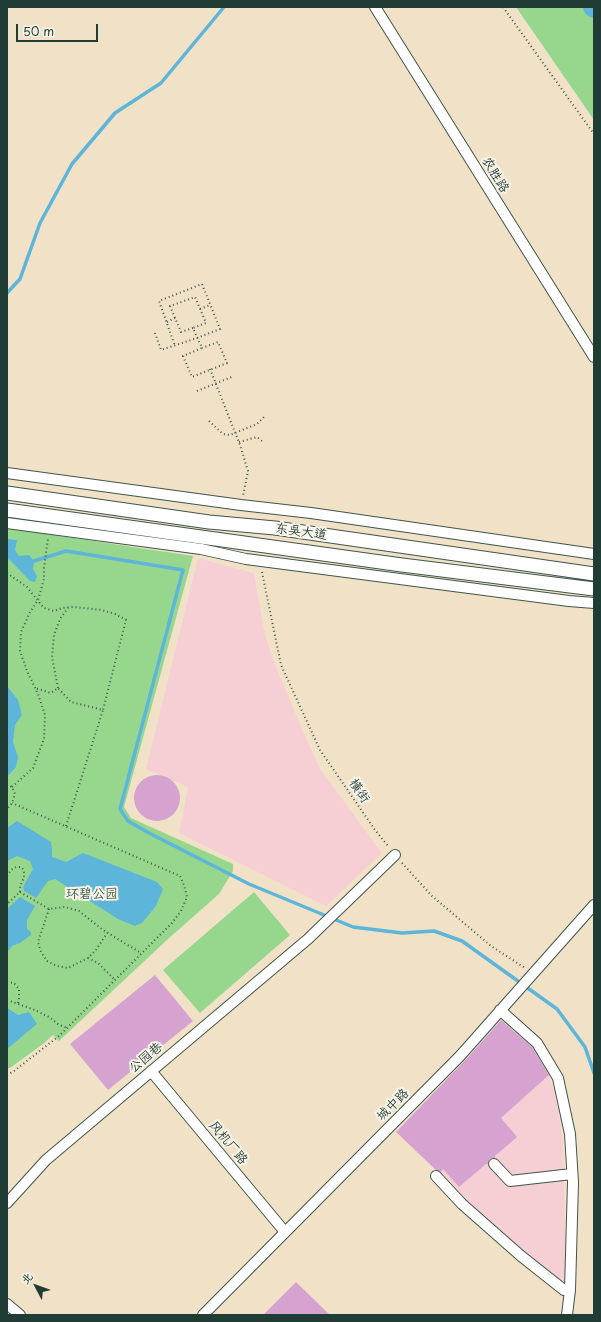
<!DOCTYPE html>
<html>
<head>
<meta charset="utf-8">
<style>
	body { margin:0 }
	#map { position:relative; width:601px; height:1322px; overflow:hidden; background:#f1e2c7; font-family:"Playpen Sans","LXGW WenKai TC",sans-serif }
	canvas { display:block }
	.frame { position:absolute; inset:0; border:8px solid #1f3d34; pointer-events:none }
	.north { position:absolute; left:16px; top:1266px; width:40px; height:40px; -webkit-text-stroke:3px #f7f3e8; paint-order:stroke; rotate:311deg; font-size:11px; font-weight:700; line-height:16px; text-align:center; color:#1f3d34 }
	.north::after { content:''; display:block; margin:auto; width:14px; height:18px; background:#1f3d34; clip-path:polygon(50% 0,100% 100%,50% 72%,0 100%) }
	.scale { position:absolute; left:16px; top:24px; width:82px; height:18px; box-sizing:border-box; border:2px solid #1f3d34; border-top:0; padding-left:5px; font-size:12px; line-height:14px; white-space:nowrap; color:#1f3d34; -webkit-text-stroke:3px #f7f3e8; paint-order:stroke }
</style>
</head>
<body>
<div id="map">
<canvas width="601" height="1322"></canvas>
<div class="frame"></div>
<div class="north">北</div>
<div class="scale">50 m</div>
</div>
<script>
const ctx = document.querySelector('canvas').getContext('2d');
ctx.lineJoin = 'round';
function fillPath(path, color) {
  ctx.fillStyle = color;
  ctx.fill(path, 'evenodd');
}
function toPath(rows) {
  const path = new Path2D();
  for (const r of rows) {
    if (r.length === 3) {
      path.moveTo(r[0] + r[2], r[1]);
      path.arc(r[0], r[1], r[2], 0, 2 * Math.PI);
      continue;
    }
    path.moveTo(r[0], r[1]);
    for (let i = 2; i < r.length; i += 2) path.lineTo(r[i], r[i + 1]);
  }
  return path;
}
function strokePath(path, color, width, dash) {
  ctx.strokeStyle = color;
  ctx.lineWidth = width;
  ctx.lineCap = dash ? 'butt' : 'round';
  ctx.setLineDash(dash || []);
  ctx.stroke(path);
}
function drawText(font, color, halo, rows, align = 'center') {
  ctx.font = font + ' "Playpen Sans","LXGW WenKai TC",sans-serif';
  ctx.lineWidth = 4;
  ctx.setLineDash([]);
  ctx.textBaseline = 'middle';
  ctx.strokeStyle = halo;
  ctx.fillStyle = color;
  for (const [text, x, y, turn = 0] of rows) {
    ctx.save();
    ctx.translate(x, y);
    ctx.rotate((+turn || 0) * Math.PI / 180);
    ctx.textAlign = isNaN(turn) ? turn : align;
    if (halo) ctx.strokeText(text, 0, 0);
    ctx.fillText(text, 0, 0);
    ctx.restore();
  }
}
fillPath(toPath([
	[198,558,254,573,265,635,274,662,299,722,320,769,382,853,326,906,179,833,188,787,146,769],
	[549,1075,555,1094,563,1139,566,1287,506,1238,468,1204,439,1173]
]), '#f6cfd5');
fillPath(toPath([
	[516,7,594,7,594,120],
	[7,528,193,556,124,807,131,818,233,864,233,871,219,894,168,939,59,1041,53,1035,43,1044,10,1068,7,1068],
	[254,892,290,935,200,1013,163,970]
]), '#97d78d');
fillPath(toPath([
	[7,539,17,540,15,550,19,556,29,555,34,561,33,569,37,576,35,582,30,581,10,560,7,559],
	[7,686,18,700,22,715,15,725,13,742,18,757,16,767,7,777],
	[17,821,51,842,52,848,52,857,66,862,83,853,157,882,163,889,156,906,142,923,135,926,118,919,55,879,48,881,36,898,24,891,23,887,33,869,30,861,17,856,7,861,7,828],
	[20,897,35,906,27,920,27,929,31,932,31,935,20,943,12,946,9,950,7,950,7,909],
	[7,1008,18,1015,29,1012,37,1024,7,1049]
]), '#5db5da');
strokePath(toPath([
	[7,293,20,279,40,223,72,164,115,113,161,83,224,7],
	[34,561,66,551,183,570,120,809,128,821,149,833,249,884,353,927,402,933,434,931,462,941,557,1009,585,1047,594,1073]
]), '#5db5da', 3.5);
strokePath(toPath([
	[593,7,594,8]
]), '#5db5da', 20);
fillPath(toPath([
	[157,798,23],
	[155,975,193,1021,108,1090,70,1044],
	[501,1020,532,1047,549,1075,501,1118,517,1137,495,1156,495,1158,490,1159,488,1164,486,1164,459,1187,443,1169,441,1172,436,1170,396,1132,470,1055],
	[296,1282,330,1315,263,1315]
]), '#d6a3d0');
const minor = toPath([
	[375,7,594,357],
	[7,473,241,505,311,513,594,554],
	[7,523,201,549,246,559,569,601,594,603],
	[151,1071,285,1232],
	[494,1164,510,1181,572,1174],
	[436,1176,462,1204,521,1256,564,1290,570,1290,573,1182,570,1134,558,1078,537,1043,500,1010],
	[7,1203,46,1160,308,939,395,855],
	[7,1304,20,1315],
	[203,1315,460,1056,594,905],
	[567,1315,570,1290]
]);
const major = toPath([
	[7,493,209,522,275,528,594,574],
	[7,510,402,565,594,589]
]);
strokePath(minor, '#3e564a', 12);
strokePath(major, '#3e564a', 15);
strokePath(toPath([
	[503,7,594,134],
	[200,309,210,305],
	[167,322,175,318],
	[193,328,181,332,170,306,195,297,206,323,193,328,202,348,183,356,192,377,227,363,218,342,202,348],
	[155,333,161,350,197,338,220,329,202,284,159,301,175,346],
	[210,369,240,445,248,471,243,496],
	[197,391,234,376],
	[209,421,223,434,230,435,257,424,266,415],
	[239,442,257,437,263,442],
	[262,572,281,665,320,750,375,830,389,847],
	[7,573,27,587,44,608,54,611,62,608,74,607,102,610,115,614,126,620,103,710,71,702,58,688,51,693,35,688],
	[58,688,52,657,54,635,60,619,68,608],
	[7,784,12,787,15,794,12,803,7,809],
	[12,787,33,768,44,739,45,715,38,694,27,671,20,651,21,632,30,612,38,600,44,579,44,568,48,538],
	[66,826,103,710],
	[402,863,432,896,491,946,525,968],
	[7,876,11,870,16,867,21,867,24,870,24,878,20,886,20,892,7,904],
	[20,892,49,909,65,907,79,911,103,930,141,953],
	[49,909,38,942,41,952,47,961,57,966,68,968,88,958,96,950,107,933],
	[88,958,98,963,114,979],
	[7,982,14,983,19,989,19,998,18,1003],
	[7,1000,35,1010,49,1017,58,1024,67,1028],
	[7,1075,14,1071,59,1036,172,923,181,911,187,897,184,885,180,876,12,803]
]), '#3e564a', 2, [1, 3]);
strokePath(minor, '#fff', 10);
strokePath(major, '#fff', 13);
drawText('13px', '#1f3d34', '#f7f3e8', [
	["农胜路",495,175,58],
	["东吴大道",301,532,8],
	["横街",359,791,56],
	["公园巷",146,1058,-40],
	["城中路",393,1105,-45],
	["风机厂路",228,1143,50]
]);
drawText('13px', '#375c46', '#f7f3e8', [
	["环碧公园",92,894]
]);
</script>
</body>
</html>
